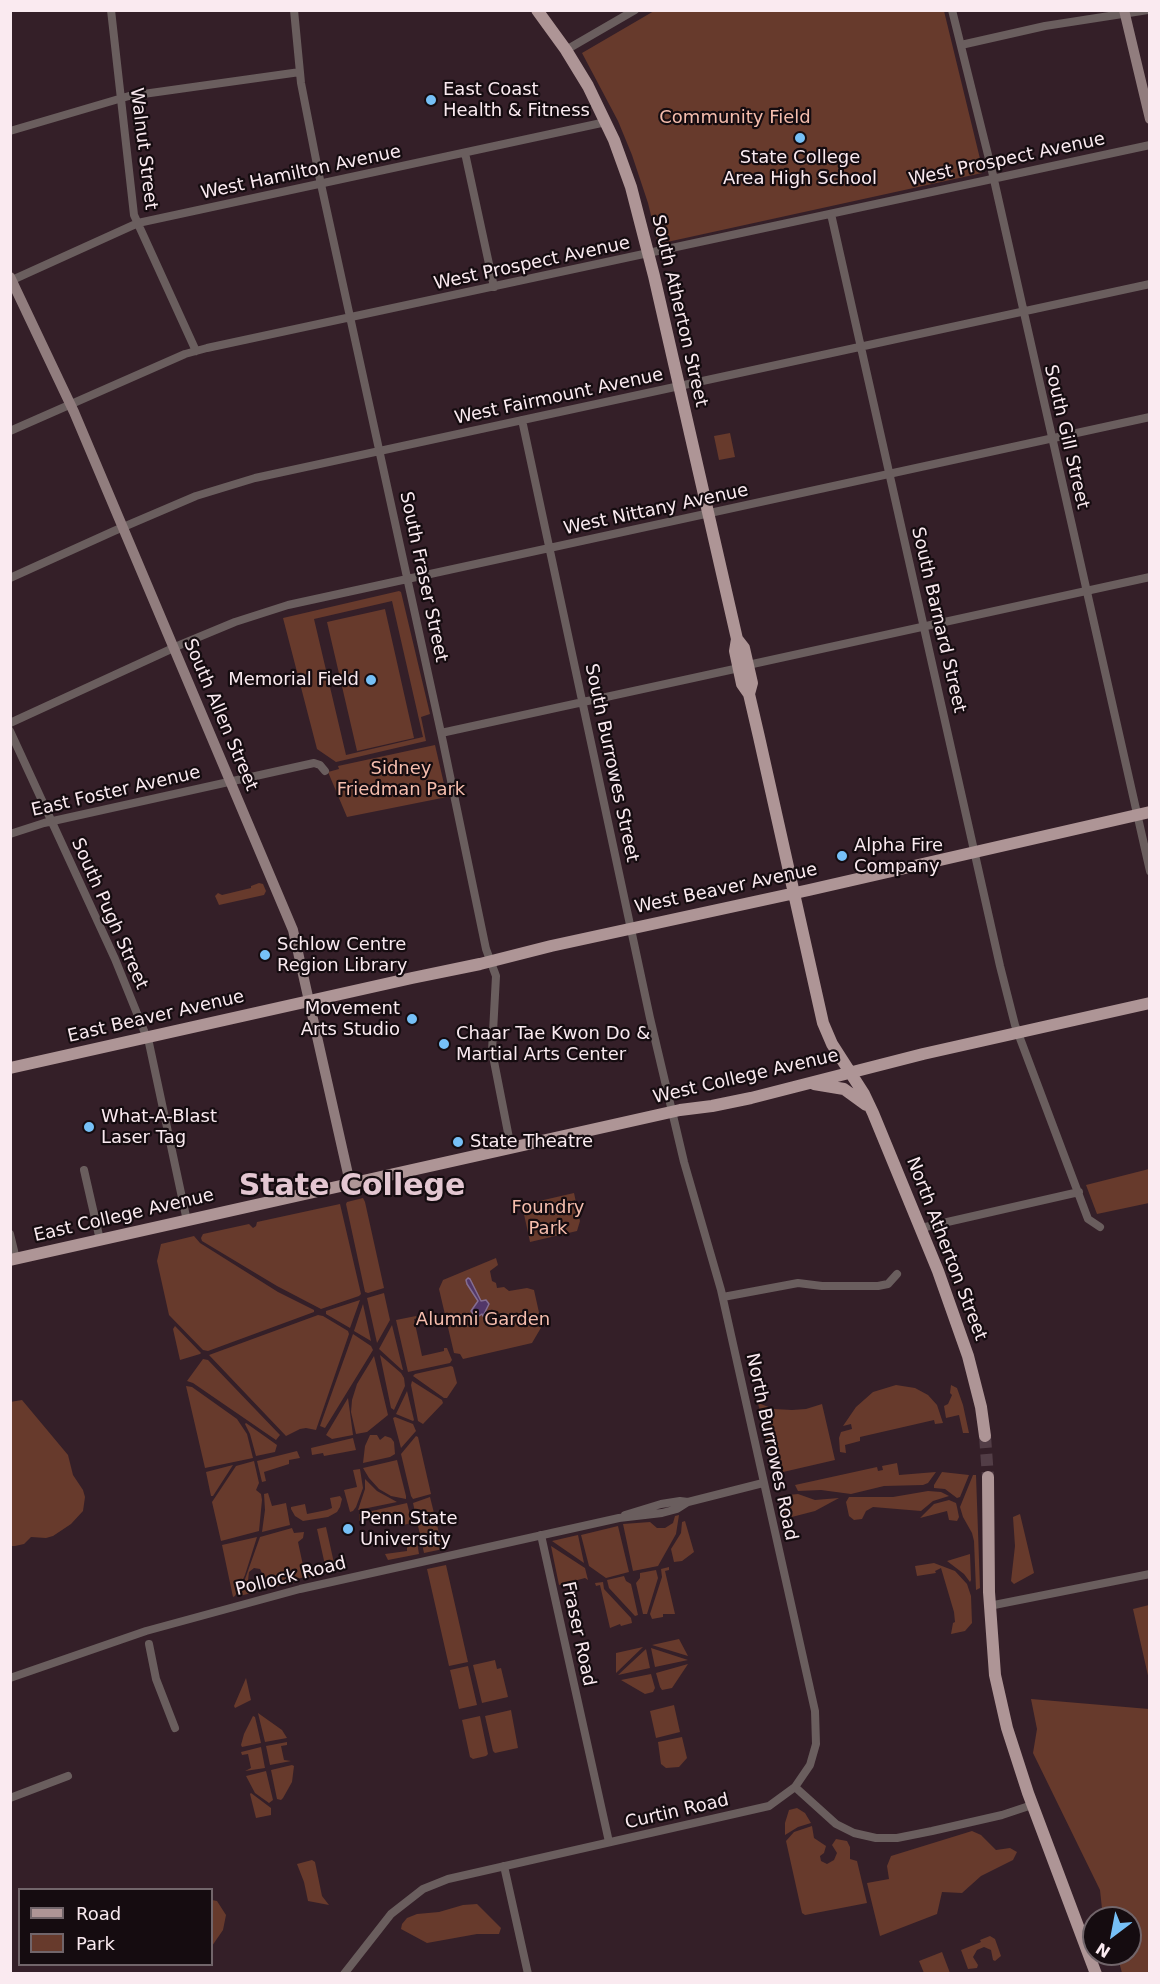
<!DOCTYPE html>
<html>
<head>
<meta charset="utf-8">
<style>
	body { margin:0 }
	#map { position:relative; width:1160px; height:1984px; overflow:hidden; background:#341f28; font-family:"DejaVu Sans",sans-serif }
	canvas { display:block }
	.frame { position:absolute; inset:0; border:12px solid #faeaf0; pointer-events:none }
	.legend { position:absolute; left:18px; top:1888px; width:195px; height:78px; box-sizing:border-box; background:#150c10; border:2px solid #71656a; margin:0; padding:8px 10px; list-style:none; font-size:18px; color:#faeaf0 }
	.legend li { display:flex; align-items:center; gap:12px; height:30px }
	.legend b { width:30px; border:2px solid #71656a }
	.north { position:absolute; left:1082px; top:1906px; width:60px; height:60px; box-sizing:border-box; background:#150c10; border:2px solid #71656a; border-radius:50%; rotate:212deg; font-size:16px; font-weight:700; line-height:24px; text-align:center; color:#faeaf0 }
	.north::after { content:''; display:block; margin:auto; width:21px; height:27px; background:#76c0f7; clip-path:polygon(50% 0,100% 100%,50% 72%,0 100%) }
</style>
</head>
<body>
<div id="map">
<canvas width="1160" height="1984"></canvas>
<div class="frame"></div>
<ul class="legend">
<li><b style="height:8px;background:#ae9596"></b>Road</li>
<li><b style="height:16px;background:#673a2c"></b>Park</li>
</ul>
<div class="north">N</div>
</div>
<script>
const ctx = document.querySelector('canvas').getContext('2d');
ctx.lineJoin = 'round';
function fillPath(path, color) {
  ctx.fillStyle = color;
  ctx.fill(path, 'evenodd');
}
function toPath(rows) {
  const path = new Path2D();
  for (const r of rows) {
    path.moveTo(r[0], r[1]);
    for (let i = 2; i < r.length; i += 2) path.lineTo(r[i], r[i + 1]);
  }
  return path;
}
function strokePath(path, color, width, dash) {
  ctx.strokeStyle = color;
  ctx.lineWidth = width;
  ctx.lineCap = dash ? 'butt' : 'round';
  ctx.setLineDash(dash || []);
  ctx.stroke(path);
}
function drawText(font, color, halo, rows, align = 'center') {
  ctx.font = font + ' "DejaVu Sans",sans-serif';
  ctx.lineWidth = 4.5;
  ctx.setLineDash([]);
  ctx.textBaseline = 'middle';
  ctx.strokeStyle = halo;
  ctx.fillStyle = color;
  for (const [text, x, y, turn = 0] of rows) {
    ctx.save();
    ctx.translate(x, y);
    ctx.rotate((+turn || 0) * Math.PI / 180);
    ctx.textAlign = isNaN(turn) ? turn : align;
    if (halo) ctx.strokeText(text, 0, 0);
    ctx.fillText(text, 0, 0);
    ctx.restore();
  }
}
fillPath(toPath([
	[654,11,944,11,982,167,982,173,658,244,648,203,632,155,618,121,582,53],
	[730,433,735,457,719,460,714,436],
	[399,591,401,592,430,714,421,717,426,741,336,762,317,749,283,618],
	[392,601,423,737,346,755,314,619],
	[385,609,414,738,357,751,327,622],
	[435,745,447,797,347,817,328,772,339,769,338,766],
	[259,883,263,884,266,891,264,895,219,905,215,896,218,893,222,895,251,888,251,886],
	[1149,1169,1149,1203,1097,1214,1086,1185],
	[574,1193,580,1221,577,1231,530,1242,522,1205],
	[363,1198,365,1202,384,1288,368,1293,365,1292,346,1204,347,1202],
	[340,1204,361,1294,359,1296,321,1309,277,1286,202,1241,201,1238,203,1234,249,1224,253,1228,256,1226,257,1222],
	[194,1236,200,1243,278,1292,314,1310,314,1312,208,1351,203,1350,169,1315,157,1261,161,1244],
	[496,1258,498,1265,490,1271,492,1281,496,1283,497,1288,504,1287,509,1291,527,1288,534,1290,542,1326,532,1343,463,1359,460,1354,454,1353,439,1289,443,1280],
	[384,1293,390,1320,377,1343,367,1298],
	[360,1300,350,1328,326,1314,326,1311],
	[363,1304,371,1341,354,1331],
	[318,1315,323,1316,348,1331,349,1334,316,1430,306,1428,300,1429,286,1436,209,1355],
	[416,1316,418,1318,414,1319,422,1356,444,1351,444,1348,447,1348,452,1360,450,1363,408,1372,396,1320],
	[392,1325,403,1370,402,1370,379,1349],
	[175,1326,201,1353,200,1354,180,1360,173,1329],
	[353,1334,371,1346,373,1350,325,1428,320,1426],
	[380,1355,401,1373,404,1378,405,1386,394,1410,391,1408],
	[374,1356,388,1415,367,1432,356,1434,351,1412,352,1400,357,1384],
	[203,1359,208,1360,280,1435,276,1440,193,1383,187,1381],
	[451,1366,453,1367,457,1383,447,1398,444,1398,413,1376,415,1374],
	[412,1381,442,1400,443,1403,423,1424,418,1421,411,1385],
	[896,1385,915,1388,928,1395,937,1405,943,1423,935,1424,934,1420,860,1437,860,1441,845,1445,846,1453,840,1452,839,1438,841,1432,852,1429,851,1424,843,1426,856,1407,873,1392],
	[951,1385,957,1388,963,1405,969,1433,963,1433,959,1415,946,1418,944,1406,948,1404,952,1395,950,1393],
	[186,1386,192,1387,237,1419,247,1434,253,1458,205,1468],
	[407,1391,414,1420,413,1421,396,1414],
	[348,1398,353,1435,332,1439,326,1435],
	[22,1400,68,1455,73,1475,83,1490,85,1497,83,1511,71,1524,53,1536,46,1538,31,1537,24,1544,15,1546,10,1546,10,1402],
	[758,1403,774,1409,792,1410,806,1409,822,1404,835,1460,783,1472,772,1467],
	[395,1417,413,1424,416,1431,401,1448,393,1418],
	[246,1423,277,1445,275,1452,256,1456,250,1434,245,1424],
	[370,1435,377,1435,380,1440,385,1436,391,1438,394,1442,395,1454,390,1457,363,1463,365,1446],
	[416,1436,418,1437,431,1494,413,1499,411,1496,401,1454],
	[353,1438,356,1450,324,1456,323,1453,312,1455,311,1448],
	[297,1451,300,1458,289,1460,289,1464,264,1472,266,1481,262,1482,257,1461],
	[397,1460,406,1496,406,1499,391,1496,379,1489,369,1478,363,1468],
	[254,1461,259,1483,256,1490,261,1494,262,1500,259,1531,221,1541,212,1502,236,1466],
	[897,1463,899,1475,936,1472,928,1483,923,1485,884,1486,851,1494,821,1490,798,1491,795,1485,877,1467,878,1471,883,1470,882,1466],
	[233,1465,213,1496,211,1496,206,1472],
	[360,1469,363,1488,356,1507,353,1511,350,1512,344,1490,357,1487,353,1470],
	[942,1472,969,1475,960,1497,957,1498,945,1489,934,1488,934,1485],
	[973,1475,976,1475,980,1588,976,1590,974,1541,972,1533,963,1517,960,1507],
	[365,1479,377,1491,397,1502,358,1510,365,1489],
	[928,1491,941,1492,949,1496,933,1501,921,1511,873,1507,866,1511,862,1519,854,1520,849,1516,846,1502,849,1497,893,1497],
	[268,1493,272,1506,286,1503,290,1525,262,1532,265,1510,264,1494],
	[798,1494,815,1500,839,1498,815,1511,784,1519,779,1496],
	[340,1496,342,1499,340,1507,337,1512,328,1517,303,1521,295,1516,291,1509,291,1507,305,1504,307,1514,327,1510,332,1508,330,1498],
	[430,1497,443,1549,424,1553,413,1503],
	[949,1500,956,1503,957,1507,959,1517,957,1521,949,1520,947,1511,920,1518,934,1504],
	[407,1503,412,1523,403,1525,400,1518,390,1520,389,1515,359,1521,359,1514],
	[1020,1514,1034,1573,1014,1584,1011,1581,1015,1546,1013,1517],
	[679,1515,676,1534,658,1566,633,1571,623,1524,650,1522,657,1528,665,1528,673,1523,675,1516],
	[685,1521,694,1552,682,1561,674,1562,671,1549,681,1533,682,1522],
	[618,1526,629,1572,606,1578,589,1566,581,1535],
	[326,1527,336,1572,327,1574,317,1529],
	[292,1528,294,1533,304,1532,303,1538,298,1542,304,1570,310,1568,312,1577,305,1577,297,1579,295,1582,258,1591,257,1588,263,1582,263,1575,260,1569,254,1568,249,1572,248,1580,250,1586,255,1589,256,1592,239,1596,260,1537],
	[578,1535,584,1563,552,1541],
	[257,1537,245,1575,235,1596,233,1597,222,1545],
	[415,1541,417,1542,419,1554,388,1560,385,1554,407,1551,407,1543],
	[551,1546,585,1568,588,1580,585,1578,559,1585],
	[970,1554,971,1580,970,1582,964,1574,947,1561],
	[934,1563,955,1571,967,1584,971,1596,972,1623,965,1631,951,1634,953,1623,955,1622,954,1612,941,1568,935,1571,936,1573,917,1576,915,1566],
	[446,1565,468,1662,449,1666,427,1569],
	[669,1567,669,1570,665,1571,675,1614,663,1614,663,1617,652,1619,650,1614,662,1577,661,1569],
	[656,1570,658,1578,647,1614,643,1614,636,1583,640,1578,640,1573],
	[624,1576,626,1581,631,1584,638,1615,635,1616,609,1588,607,1580],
	[603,1582,604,1589,631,1618,632,1623,621,1626,620,1624,610,1628,600,1585,596,1586,595,1583],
	[1149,1605,1150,1605,1149,1680,1133,1609],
	[679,1639,688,1656,652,1645],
	[643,1647,616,1673,616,1653],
	[651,1648,688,1660,655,1667],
	[646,1649,650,1668,618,1675],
	[495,1660,497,1669,501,1668,508,1697,482,1703,473,1665],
	[688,1664,672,1688,662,1690,660,1687,656,1673],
	[468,1666,477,1705,459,1709,450,1670],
	[651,1674,655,1688,653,1692,645,1694,621,1680],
	[246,1678,251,1700,235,1708,234,1706],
	[1031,1699,1149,1709,1149,1973,1122,1973,1117,1954,1130,1954,1130,1918,1103,1918,1100,1890,1033,1753,1037,1729],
	[674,1705,680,1732,656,1738,650,1711],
	[511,1710,518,1748,495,1753,493,1751,485,1716],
	[258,1713,282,1730,287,1738,265,1742],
	[253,1716,255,1717,261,1743,242,1747,241,1745,244,1734],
	[480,1716,488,1754,486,1756,473,1759,470,1757,462,1720],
	[682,1737,687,1758,679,1767,666,1768,661,1764,658,1742],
	[287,1742,287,1745,281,1746,284,1760,291,1761,270,1765,266,1746],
	[261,1747,265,1768,245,1771,251,1768,248,1754,242,1755,241,1752],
	[292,1765,294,1766,292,1782,283,1798,281,1800,277,1799,271,1770],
	[266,1771,273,1800,269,1803,255,1793,246,1776],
	[251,1793,271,1808,271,1815,256,1818,250,1794],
	[797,1808,805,1813,811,1823,798,1827,785,1835,785,1823,789,1810],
	[812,1826,814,1838,826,1846,824,1853,820,1856,821,1861,827,1864,834,1860,837,1853,832,1845,836,1839,847,1841,850,1847,850,1859,857,1861,867,1903,805,1915,802,1913,786,1841,794,1832],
	[972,1831,981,1835,996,1850,1010,1848,1017,1852,1013,1860,981,1876,962,1893,942,1892,937,1914,880,1936,867,1883,889,1879,887,1866,891,1856],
	[312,1860,315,1862,322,1896,329,1905,308,1901,304,1882,297,1864],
	[212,1900,217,1901,226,1915,223,1930,212,1946],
	[477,1904,501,1928,499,1934,477,1934,427,1943,401,1929,402,1924,407,1918,417,1914,439,1912,463,1905],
	[990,1936,995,1939,1001,1956,995,1961,993,1960,991,1950,984,1947,977,1950,973,1957,978,1965,977,1968,968,1969,961,1950,981,1942,980,1940],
	[942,1952,950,1973,924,1973,919,1961]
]), '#673a2c');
const water = toPath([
	[468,1278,470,1279,481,1301,486,1300,489,1304,483,1316,482,1314,479,1316,474,1315,471,1311,478,1301,467,1284,466,1280,468,1278]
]);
fillPath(water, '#523768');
strokePath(water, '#846d91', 1.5);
strokePath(toPath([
	[985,1436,988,1477]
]), '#523d46', 12, [12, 6]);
strokePath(toPath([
	[111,10,134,215,196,351],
	[294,10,301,83,319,175,443,742,486,949,496,976,492,1051,511,1148],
	[952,10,992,171,1150,871],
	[961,45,1045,26,1148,10],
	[566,50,635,10],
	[10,131,129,96,300,72],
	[465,153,494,287],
	[831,214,1000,966,1015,1025,1088,1219,1100,1227],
	[10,281,138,223,606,122],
	[10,431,185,354,207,348,1150,145],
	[10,578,114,531,196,496,255,478,1150,284],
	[748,665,1150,577],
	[10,723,182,644,235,622,288,605,1150,417],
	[10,731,115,959,149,1043,187,1221],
	[441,733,739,668],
	[10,834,44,823,314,763,320,765,325,771],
	[84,1170,100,1240],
	[921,1228,1079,1192],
	[10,1234,16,1259],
	[723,1297,798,1283,822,1286,878,1286,888,1284,897,1274],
	[625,1515,661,1504,680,1501,688,1502,763,1483],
	[541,1535,609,1842],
	[989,1606,1150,1574],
	[149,1644,156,1679,175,1728],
	[10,1678,146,1631,300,1589,619,1518,662,1513,677,1509,688,1502],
	[795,1787,836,1824,854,1833,876,1838,897,1838,932,1831,1002,1815,1032,1805],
	[10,1798,68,1776],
	[504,1866,528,1974],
	[344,1974,391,1914,423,1889,448,1879,769,1806,795,1787,810,1765,816,1744,815,1711,721,1290,684,1162,650,1018,522,420]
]), '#6a5e5e', 8);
strokePath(toPath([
	[1124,10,1150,119],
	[10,277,74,412,293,930,350,1183]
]), '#917d7e', 10);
strokePath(toPath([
	[537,10,566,50,588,86,614,140,631,187,654,276,737,639,735,651,742,684,749,694,759,737,823,1023,832,1044,864,1094,873,1113,938,1271,968,1356,981,1407,985,1436],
	[737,639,744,648,752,683,749,694],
	[10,1068,412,978,480,964,551,946,809,890,1150,812],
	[814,1084,844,1089,866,1105],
	[10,1260,680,1110,712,1106,751,1098,923,1054,1150,1003],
	[988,1477,989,1592,995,1675,1007,1728,1028,1793,1096,1974]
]), '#ae9596', 12);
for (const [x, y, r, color] of [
	[431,100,6,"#76c0f7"],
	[800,138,6,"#76c0f7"],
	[371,680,6,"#76c0f7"],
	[842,856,6,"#76c0f7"],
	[265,955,6,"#76c0f7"],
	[412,1019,6,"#76c0f7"],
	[444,1044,6,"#76c0f7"],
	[89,1127,6,"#76c0f7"],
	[458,1142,6,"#76c0f7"],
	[348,1529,6,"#76c0f7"]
]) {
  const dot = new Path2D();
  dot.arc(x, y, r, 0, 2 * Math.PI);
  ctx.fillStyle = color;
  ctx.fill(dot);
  strokePath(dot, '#150c10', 2);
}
drawText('18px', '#faeaf0', '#150c10', [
	["East Coast",443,90],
	["Health & Fitness",443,111],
	["State College",800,158,"center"],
	["Area High School",800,179,"center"],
	["Memorial Field",359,680,"right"],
	["Alpha Fire",854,846],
	["Company",854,867],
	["Schlow Centre",277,945],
	["Region Library",277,966],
	["Movement",400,1009,"right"],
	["Arts Studio",400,1030,"right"],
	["Chaar Tae Kwon Do &",456,1034],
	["Martial Arts Center",456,1055],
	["What-A-Blast",101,1117],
	["Laser Tag",101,1138],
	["State Theatre",470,1142],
	["Penn State",360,1519],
	["University",360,1540]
], 'left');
drawText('18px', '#f5bdad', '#150c10', [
	["Community Field",735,118],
	["Sidney",401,769],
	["Friedman Park",401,790],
	["Foundry",548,1208],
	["Park",548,1229],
	["Alumni Garden",483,1320]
]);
drawText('18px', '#faeaf0', '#150c10', [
	["Walnut Street",143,149,83],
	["West Prospect Avenue",1007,160,-12],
	["West Hamilton Avenue",301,173,-12],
	["West Prospect Avenue",532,264,-12],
	["South Atherton Street",679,311,77],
	["West Fairmount Avenue",559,397,-12],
	["South Gill Street",1066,437,77],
	["West Nittany Avenue",656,510,-12],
	["South Fraser Street",423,577,78],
	["South Barnard Street",938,620,77],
	["South Allen Street",220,715,67],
	["South Burrowes Street",611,763,78],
	["East Foster Avenue",116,792,-13],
	["West Beaver Avenue",726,889,-12],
	["South Pugh Street",109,914,66],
	["East Beaver Avenue",156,1017,-13],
	["West College Avenue",746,1077,-13],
	["East College Avenue",124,1216,-13],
	["North Atherton Street",946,1249,69],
	["North Burrowes Road",771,1447,78],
	["Pollock Road",291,1577,-14],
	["Fraser Road",578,1634,78],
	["Curtin Road",677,1812,-13]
]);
drawText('bold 30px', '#e3c6d1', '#150c10', [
	["State College",352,1187]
]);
</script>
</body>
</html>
